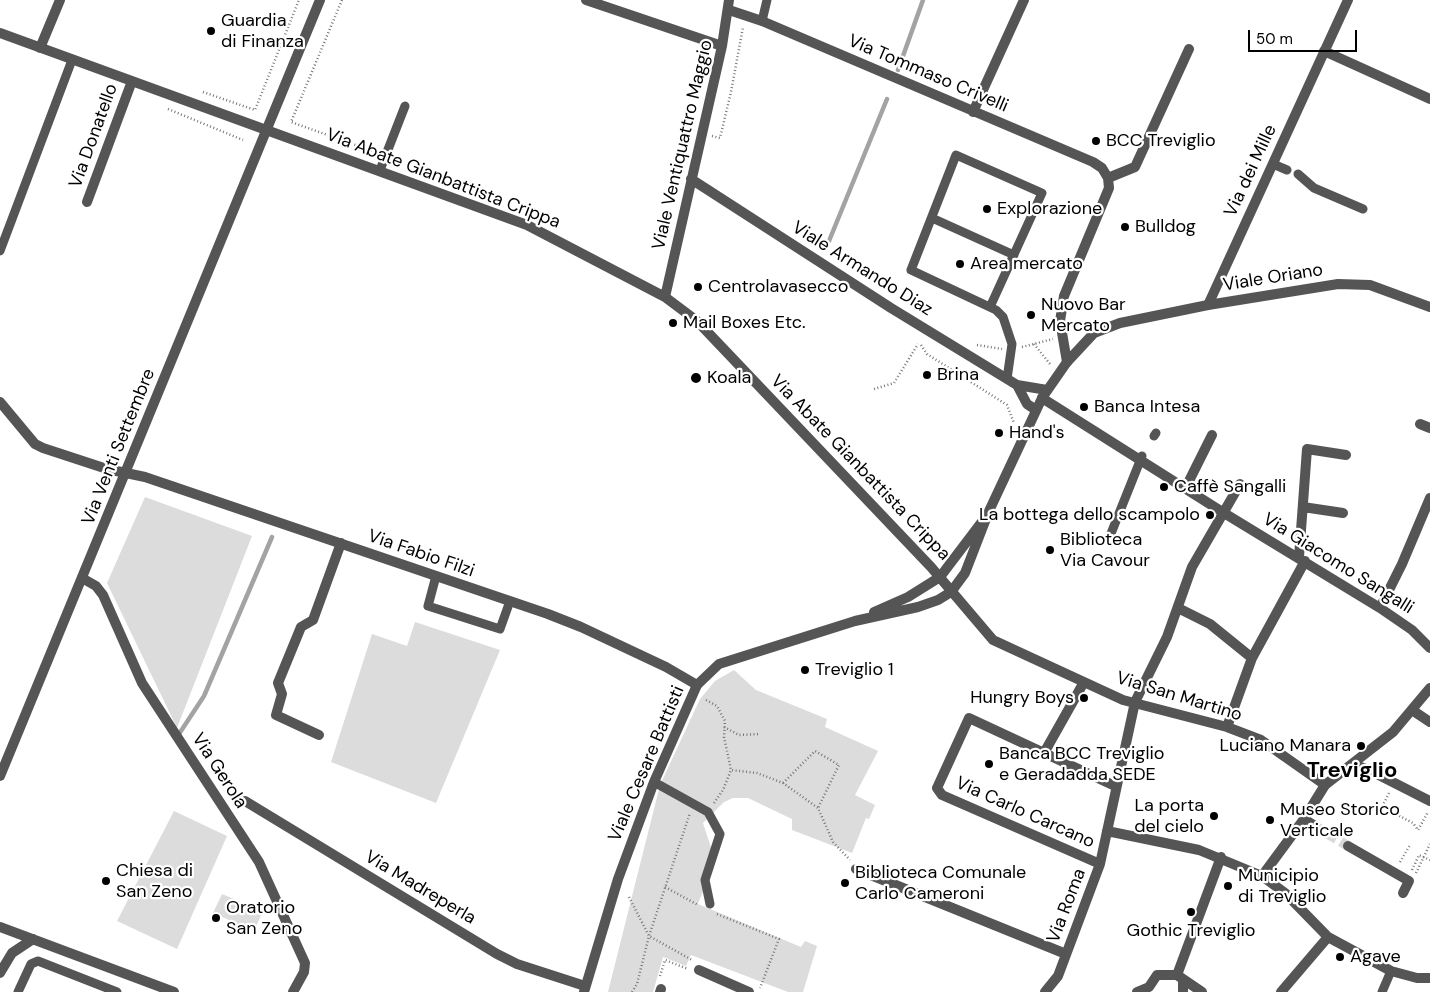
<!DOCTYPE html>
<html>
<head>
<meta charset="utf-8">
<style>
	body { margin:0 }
	#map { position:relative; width:1430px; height:992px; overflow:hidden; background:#fff; font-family:"DM Sans",sans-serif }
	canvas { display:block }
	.scale { position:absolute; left:1248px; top:30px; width:109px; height:22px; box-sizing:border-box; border:2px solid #000; border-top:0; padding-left:6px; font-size:15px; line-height:18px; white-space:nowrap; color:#000; -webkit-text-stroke:4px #fff; paint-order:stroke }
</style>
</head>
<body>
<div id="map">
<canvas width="1430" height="992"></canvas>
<div class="scale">50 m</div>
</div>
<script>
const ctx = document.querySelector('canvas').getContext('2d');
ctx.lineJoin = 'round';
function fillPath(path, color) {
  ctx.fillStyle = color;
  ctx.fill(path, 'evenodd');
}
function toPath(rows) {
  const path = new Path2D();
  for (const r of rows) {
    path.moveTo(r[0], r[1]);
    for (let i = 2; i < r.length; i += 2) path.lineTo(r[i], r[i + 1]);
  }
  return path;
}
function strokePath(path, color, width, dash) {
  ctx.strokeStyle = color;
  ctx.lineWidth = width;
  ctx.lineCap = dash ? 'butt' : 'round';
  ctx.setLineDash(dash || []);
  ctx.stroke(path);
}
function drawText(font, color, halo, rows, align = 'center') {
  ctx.font = font + ' "DM Sans",sans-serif';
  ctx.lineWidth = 4.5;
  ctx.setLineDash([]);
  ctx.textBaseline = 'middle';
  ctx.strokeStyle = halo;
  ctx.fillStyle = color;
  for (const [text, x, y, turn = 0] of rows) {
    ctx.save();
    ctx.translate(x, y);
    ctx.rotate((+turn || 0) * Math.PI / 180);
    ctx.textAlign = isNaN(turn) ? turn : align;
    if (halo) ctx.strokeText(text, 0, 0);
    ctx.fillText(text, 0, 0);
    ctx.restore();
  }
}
fillPath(toPath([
	[145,497,252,536,177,728,107,583],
	[415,622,500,650,436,803,331,762,372,634,407,646],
	[734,670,756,690,827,719,825,727,878,751,855,795,875,805,869,819,866,818,852,853,792,830,792,819,748,798,733,798,724,802,703,823,715,860,698,904,801,947,805,941,817,946,803,992,788,992,691,955,686,966,663,957,653,992,608,992,660,785,700,699,715,681],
	[174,811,227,836,177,949,117,921],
	[222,894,263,911,254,931,213,913]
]), '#dcdcdc');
strokePath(toPath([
	[898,70,923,0],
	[829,241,887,99],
	[179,734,204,696,272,537]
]), '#a3a3a3', 4.5);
strokePath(toPath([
	[1315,826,1348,846]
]), '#d9d9d9', 10, [10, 5]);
strokePath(toPath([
	[342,0,291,122,375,152],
	[203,92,255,110,299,0],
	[168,109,243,140],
	[712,136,720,138,731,92,743,27],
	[1034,344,1050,364],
	[921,345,927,354,1007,405,1014,423],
	[977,345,1002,349],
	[1022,347,1053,339],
	[874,389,894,383,918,344],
	[706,700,717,706,725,721,724,737,731,770],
	[724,727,739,735,760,734],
	[783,783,815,751,839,765,818,808],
	[1389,793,1382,807,1413,823,1418,830,1428,812],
	[714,803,723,790,731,770,757,773,783,783,818,808,833,842,850,860],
	[1400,862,1410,845],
	[1412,870,1419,855,1430,860],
	[1416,873,1430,844],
	[665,887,698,905],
	[629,897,649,936,692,960],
	[717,914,779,939,760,988],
	[660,976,665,960,688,969],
	[632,992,637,984,649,936,690,813]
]), '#777', 2.5, [1, 2.5]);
strokePath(toPath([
	[762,21,767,0],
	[1273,164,1287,170],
	[380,170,405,106],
	[1298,174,1314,188,1363,209],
	[932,218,1014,255],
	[0,251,72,60],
	[990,307,1042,193,956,155,911,270,996,310,1003,317,1012,344,1007,379],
	[1154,436,1156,433],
	[1110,536,1142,456],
	[436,576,428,606,500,629,510,601],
	[654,782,708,812,720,834,705,880,710,904],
	[18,992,31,964,38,961,117,992],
	[1382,992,1391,971]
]), '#555', 9);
strokePath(toPath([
	[1304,819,1315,826],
	[1348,846,1409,881,1403,893],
	[1262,876,1304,819,1325,785]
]), '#555', 10);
strokePath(toPath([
	[586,0,722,46],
	[729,10,762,21,1093,162,1102,168,1108,178,1109,188,1064,296,1060,321,1067,362],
	[0,33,527,225,665,297,697,321,931,567,993,640,1123,700,1227,727,1261,740,1325,785,1393,732,1430,688],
	[40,48,60,0],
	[1324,51,1430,99],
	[973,112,1024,0],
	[1108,178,1135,167,1189,49],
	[691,179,891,308,1017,385,1047,390],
	[87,202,132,81],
	[665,297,722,46,729,0],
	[1208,305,1348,0],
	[1017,385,1027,404,1036,410],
	[1042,398,1224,513,1380,608,1412,630,1430,648],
	[0,402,35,444,43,448,107,469,145,477,548,614,581,627,666,667,697,685],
	[1420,424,1430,428],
	[1186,487,1212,435],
	[1303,507,1343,513],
	[1299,557,1307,449,1346,455],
	[82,578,96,586,103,595,142,683,259,862,305,963,304,972,293,992],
	[1178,608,1210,624,1252,658],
	[1380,608,1402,564,1430,498],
	[1412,710,1430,722],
	[1227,727,1252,658,1305,561],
	[319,735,276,715,282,694,278,683,301,627,313,620,341,543],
	[1044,753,1084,682],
	[1352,764,1369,770,1430,801],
	[245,801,497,954,517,964,585,986],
	[1107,831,1199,850,1262,876,1285,893,1328,937,1391,971,1417,978,1430,978],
	[1100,864,942,795,937,788,969,718,1115,786],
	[856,869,1066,954],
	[699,970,749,992],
	[1177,975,1221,857],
	[1183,979,1183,992],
	[660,992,661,989],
	[1045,992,1058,976,1100,864,1135,702,1167,637,1192,567,1240,484],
	[1137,992,1149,987,1157,975,1177,975,1202,992],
	[1281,992,1328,937]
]), '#555', 10);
strokePath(toPath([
	[874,612,908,597,940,577,981,523],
	[0,776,320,0],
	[0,927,174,992],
	[0,973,12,953,33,939],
	[584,992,618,879,654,782,697,685,719,664,855,621,918,607,938,600,951,592,965,573,989,511,1042,398,1067,362,1094,333,1120,323,1208,305,1338,284,1370,285,1430,307]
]), '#555', 10);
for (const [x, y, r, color] of [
	[211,31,5,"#000"],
	[1096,141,5,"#000"],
	[987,209,5,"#000"],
	[1125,227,5,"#000"],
	[960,264,5,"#000"],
	[698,287,5,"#000"],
	[1031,315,5,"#000"],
	[673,323,5,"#000"],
	[927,375,5,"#000"],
	[696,378,6,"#000"],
	[1084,407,5,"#000"],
	[999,433,5,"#000"],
	[1164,487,5,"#000"],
	[1210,515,5,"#000"],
	[1050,550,5,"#000"],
	[805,670,5,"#000"],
	[1084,698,5,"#000"],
	[1361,746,5,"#000"],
	[989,764,5,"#000"],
	[1214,816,5,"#000"],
	[1270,820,5,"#000"],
	[106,881,5,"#000"],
	[845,883,5,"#000"],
	[1228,886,5,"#000"],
	[1191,912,5,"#000"],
	[216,918,5,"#000"],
	[1340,957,5,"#000"]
]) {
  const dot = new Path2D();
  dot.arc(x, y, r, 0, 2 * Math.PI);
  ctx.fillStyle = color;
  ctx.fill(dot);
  strokePath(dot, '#fff', 2);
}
drawText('18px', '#000', '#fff', [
	["Guardia",221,21],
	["di Finanza",221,42],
	["BCC Treviglio",1106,141],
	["Explorazione",997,209],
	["Bulldog",1135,227],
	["Area mercato",970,264],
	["Centrolavasecco",708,287],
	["Nuovo Bar",1041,305],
	["Mercato",1041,326],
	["Mail Boxes Etc.",683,323],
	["Brina",937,375],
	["Koala",707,378],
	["Banca Intesa",1094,407],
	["Hand's",1009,433],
	["Caffè Sangalli",1174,487],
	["La bottega dello scampolo",1200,515,"right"],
	["Biblioteca",1060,540],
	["Via Cavour",1060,561],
	["Treviglio 1",815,670],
	["Hungry Boys",1074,698,"right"],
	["Luciano Manara",1351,746,"right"],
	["Banca BCC Treviglio",999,754],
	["e Geradadda SEDE",999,775],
	["La porta",1204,806,"right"],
	["del cielo",1204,827,"right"],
	["Museo Storico",1280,810],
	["Verticale",1280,831],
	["Chiesa di",116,871],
	["San Zeno",116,892],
	["Biblioteca Comunale",855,873],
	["Carlo Cameroni",855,894],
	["Municipio",1238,876],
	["di Treviglio",1238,897],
	["Oratorio",226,908],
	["San Zeno",226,929],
	["Gothic Treviglio",1191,931,"center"],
	["Agave",1350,957]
], 'left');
drawText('18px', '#000', '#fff', [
	["Via Tommaso Crivelli",928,74,23],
	["Via Donatello",94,136,-70],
	["Viale Ventiquattro Maggio",683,145,-77],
	["Via dei Mille",1251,171,-65],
	["Via Abate Gianbattista Crippa",443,179,21],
	["Viale Armando Diaz",862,269,32],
	["Viale Oriano",1273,278,-9],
	["Via Venti Settembre",119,447,-68],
	["Via Abate Gianbattista Crippa",860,468,46],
	["Via Fabio Filzi",421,554,19],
	["Via Giacomo Sangalli",1338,564,32],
	["Via San Martino",1179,697,17],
	["Viale Cesare Battisti",647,764,-67],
	["Via Gerola",219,771,57],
	["Via Carlo Carcano",1025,813,24],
	["Via Madreperla",420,888,31],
	["Via Roma",1067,906,-69]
]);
drawText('bold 22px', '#000', '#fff', [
	["Treviglio",1352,771]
]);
</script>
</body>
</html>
